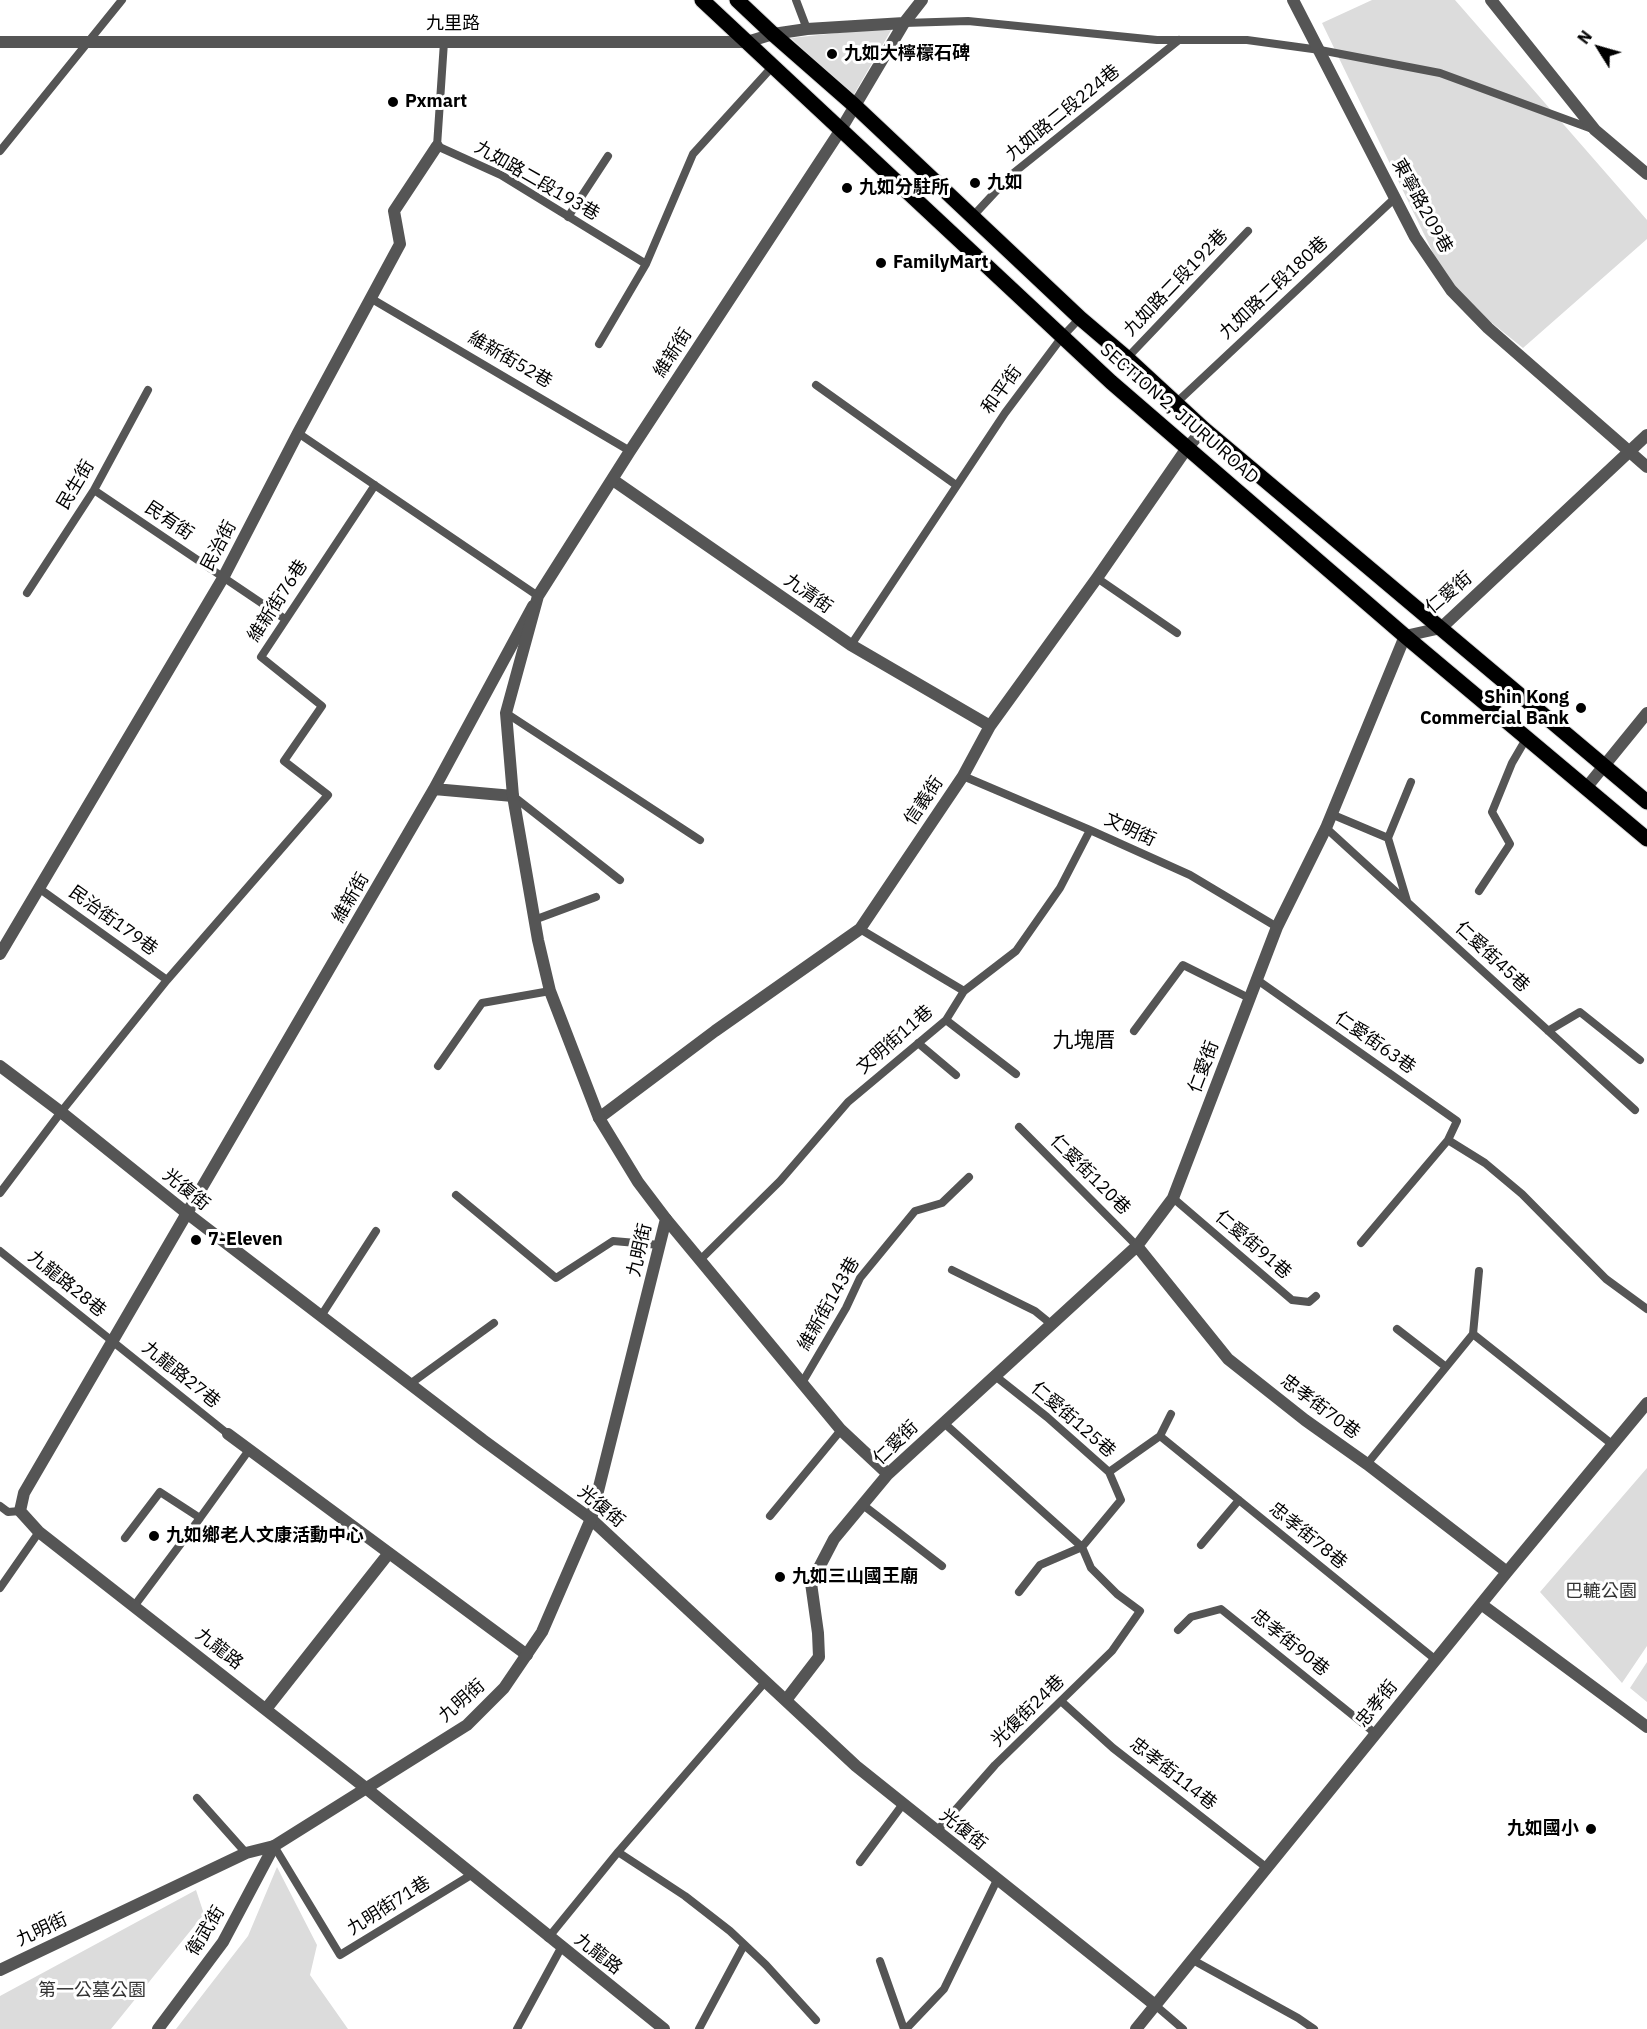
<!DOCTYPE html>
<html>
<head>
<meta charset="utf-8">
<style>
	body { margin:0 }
	#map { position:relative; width:1647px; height:2029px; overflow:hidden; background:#fff; font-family:"IBM Plex Sans",sans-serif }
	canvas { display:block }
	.north { position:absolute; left:1569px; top:18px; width:60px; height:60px; -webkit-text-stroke:4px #fff; paint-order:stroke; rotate:307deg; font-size:16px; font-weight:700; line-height:24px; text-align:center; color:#000 }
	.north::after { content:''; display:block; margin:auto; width:21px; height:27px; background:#000; clip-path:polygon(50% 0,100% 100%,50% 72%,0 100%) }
</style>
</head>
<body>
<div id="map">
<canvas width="1647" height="2029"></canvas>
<div class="north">N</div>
</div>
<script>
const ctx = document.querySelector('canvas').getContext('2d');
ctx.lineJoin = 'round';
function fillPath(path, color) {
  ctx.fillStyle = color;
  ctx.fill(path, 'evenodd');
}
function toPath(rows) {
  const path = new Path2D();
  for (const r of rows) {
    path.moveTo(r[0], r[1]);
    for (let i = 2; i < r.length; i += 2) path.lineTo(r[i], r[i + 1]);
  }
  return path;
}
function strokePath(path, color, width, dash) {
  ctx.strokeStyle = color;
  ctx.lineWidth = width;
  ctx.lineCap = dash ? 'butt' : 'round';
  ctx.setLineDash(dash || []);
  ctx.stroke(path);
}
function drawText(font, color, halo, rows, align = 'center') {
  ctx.font = font + ' "IBM Plex Sans","Noto Sans TC",sans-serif';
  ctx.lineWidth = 6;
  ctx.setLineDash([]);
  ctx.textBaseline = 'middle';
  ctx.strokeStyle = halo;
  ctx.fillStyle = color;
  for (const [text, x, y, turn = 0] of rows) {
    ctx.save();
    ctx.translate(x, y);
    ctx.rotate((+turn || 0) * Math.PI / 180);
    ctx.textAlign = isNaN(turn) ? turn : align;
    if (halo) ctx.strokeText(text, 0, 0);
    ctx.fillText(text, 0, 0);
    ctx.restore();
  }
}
fillPath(toPath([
	[1372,0,1455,0,1647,220,1647,239,1523,348,1451,290,1322,23],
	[893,27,853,96,791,38],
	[1647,1468,1647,1646,1622,1683,1540,1592],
	[1647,1662,1647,1702,1630,1688],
	[277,1867,317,1945,310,1975,348,2029,176,2029,248,1936],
	[196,1890,204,1914,111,2029,0,2029,0,1996]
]), '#dcdcdc');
const primary = toPath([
	[702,0,1111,382,1405,636,1647,839],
	[737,0,773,34,854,105,1080,318,1127,358,1204,429,1647,802]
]);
strokePath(primary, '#dbdbdb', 17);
strokePath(toPath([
	[796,0,807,29],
	[904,23,968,21,1157,40,1247,40,1320,50,1440,73,1595,130],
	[444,42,437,146,501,175,646,264],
	[0,151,122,0],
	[973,216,1011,175,1179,40],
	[568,217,608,156],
	[372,299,630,451],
	[599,344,646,264,693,154,773,66],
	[1127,358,1248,231],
	[816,385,956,485],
	[1176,403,1395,198],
	[298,433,538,596],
	[94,490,285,619],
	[1097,578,1177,633],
	[27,593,94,490,148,390],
	[851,645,1005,413,1062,337,1080,318],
	[506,713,700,840],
	[963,776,1090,830,1190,875,1277,927],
	[513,796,620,880],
	[1331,814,1388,838,1407,901],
	[1326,828,1635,1110],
	[1388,838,1411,782],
	[40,889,167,980],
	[1479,891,1510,844,1492,812,1512,763,1526,739],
	[534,920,596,897],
	[860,929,964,991],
	[1256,979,1457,1121,1448,1140,1361,1243],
	[946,1020,1016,1074],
	[1134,1031,1183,965,1249,998],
	[1548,1031,1580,1012,1640,1060],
	[918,1043,956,1075],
	[438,1066,482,1003,550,991],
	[1019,1127,1137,1246],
	[1448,1140,1485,1163,1522,1194,1606,1279,1647,1309],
	[0,1193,61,1112,167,980,328,795,284,761,322,706,261,657,375,485],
	[456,1195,556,1278,613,1241,660,1245],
	[1173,1198,1292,1300,1309,1302,1316,1296],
	[0,1251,228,1434],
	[700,1260,780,1181,848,1102,946,1020,964,991,1016,951,1060,888,1090,830],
	[952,1270,1035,1311,1051,1324],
	[321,1316,376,1231],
	[1397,1329,1446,1367],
	[1473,1334,1613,1445],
	[994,1375,1047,1417,1109,1472,1121,1500,1082,1547,1040,1565,1019,1592],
	[802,1383,846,1308,860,1278,915,1211,942,1203,969,1177],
	[410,1384,494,1323],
	[1160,1436,1436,1660],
	[1367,1464,1473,1334,1479,1271],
	[1109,1472,1160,1436,1171,1414],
	[863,1505,942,1566],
	[0,1506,8,1512,20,1511],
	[770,1516,841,1430],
	[200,1518,249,1450],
	[125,1538,160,1492,200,1518,135,1605],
	[1201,1545,1239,1500],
	[0,1588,39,1532],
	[1178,1630,1191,1617,1221,1609,1376,1734],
	[1062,1702,1113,1748,1267,1868],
	[197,1798,246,1853],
	[936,1832,995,1765,1112,1651,1140,1611,1117,1594,1091,1568,1082,1547,944,1423],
	[274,1846,340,1955,471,1875],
	[618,1852,685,1896,730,1931,766,1965,816,2020],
	[860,1862,903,1804],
	[548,1938,618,1852,766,1681],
	[1191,1959,1298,2018,1314,2029],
	[880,1961,904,2029],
	[1155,2005,1183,2029],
	[517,2029,561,1948],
	[699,2029,744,1945],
	[906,2029,944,1989,997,1880]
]), '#555', 8);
strokePath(toPath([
	[1293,0,1415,237,1451,290,1488,328,1647,467],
	[1491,0,1595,130,1647,174],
	[613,480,851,645,990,726],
	[533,606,434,789,24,1493,20,1511,39,1532,367,1789,664,2029],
	[1586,788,1647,713],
	[434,789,513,796],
	[0,954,223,578,298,433,400,244,394,211,437,146],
	[0,1066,61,1112,188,1214,483,1440,591,1519,856,1766,1155,2005],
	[599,1118,715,1031,860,929,963,776,990,726,1097,578,1187,448,1204,429],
	[666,1219,841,1430,888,1474],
	[1137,1246,1228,1359,1305,1420,1367,1464,1507,1572],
	[228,1434,527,1655],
	[1481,1604,1647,1727],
	[786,1700,819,1657,818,1633,811,1583,834,1539,888,1474,1137,1246,1173,1198,1277,927,1326,828,1405,636,1441,628,1647,435],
	[266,1709,389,1553],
	[158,2029,223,1942,274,1846],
	[1136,2029,1507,1572,1647,1403]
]), '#555', 12);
strokePath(toPath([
	[0,42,747,42,773,34,807,29,904,23],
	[0,1970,246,1853,274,1846,467,1725,504,1688,542,1632,591,1519,666,1219,638,1182,599,1118,550,991,538,940,513,796,506,713,538,596,630,451,840,131,904,23,922,0]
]), '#555', 12);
strokePath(primary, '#000', 15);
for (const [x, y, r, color] of [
	[832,54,6,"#000"],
	[393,102,6,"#000"],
	[975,183,6,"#000"],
	[847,188,6,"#000"],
	[881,263,6,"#000"],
	[1581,708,6,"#000"],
	[196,1240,6,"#000"],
	[154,1536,6,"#000"],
	[780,1577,6,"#000"],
	[1591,1829,6,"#000"]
]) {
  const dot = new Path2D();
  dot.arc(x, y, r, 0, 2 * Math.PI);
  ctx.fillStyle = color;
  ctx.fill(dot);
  strokePath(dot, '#fff', 2);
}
drawText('18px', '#000', '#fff', [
	["九里路",453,24],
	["九如路二段224巷",1063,113,-39],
	["九如路二段193巷",537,181,30],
	["東寧路209巷",1422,206,61],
	["九如路二段192巷",1176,283,-46],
	["九如路二段180巷",1274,288,-43],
	["維新街",673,353,-57],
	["維新街52巷",510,360,30],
	["和平街",1002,390,-54],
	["SECTION 2, JIURU ROAD",1179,414,41],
	["民生街",76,485,-59],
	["民有街",169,521,34],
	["民治街",219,546,-62],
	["仁愛街",1449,593,-40],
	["九清街",808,594,35],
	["維新街76巷",278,601,-57],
	["信義街",924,801,-56],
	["文明街",1130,830,25],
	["維新街",351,898,-60],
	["民治街179巷",113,921,36],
	["仁愛街45巷",1492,957,43],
	["文明街11巷",895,1040,-41],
	["仁愛街63巷",1375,1043,35],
	["仁愛街",1204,1067,-69],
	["仁愛街120巷",1090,1175,45],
	["光復街",186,1190,39],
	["仁愛街91巷",1253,1245,41],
	["九明街",640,1250,-77],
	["九龍路28巷",67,1284,39],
	["維新街143巷",829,1304,-60],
	["九龍路27巷",181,1375,39],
	["忠孝街70巷",1320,1407,37],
	["仁愛街125巷",1073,1420,41],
	["仁愛街",896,1443,-44],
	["光復街",601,1507,39],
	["忠孝街78巷",1308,1536,39],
	["忠孝街90巷",1290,1643,39],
	["九龍路",219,1649,38],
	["九明街",462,1701,-41],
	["忠孝街",1377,1704,-51],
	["光復街24巷",1028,1711,-44],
	["忠孝街114巷",1173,1774,38],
	["光復街",963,1830,38],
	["九明街71巷",389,1906,-32],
	["九明街",42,1930,-25],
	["衛武街",206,1931,-58],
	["九龍路",598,1954,38]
]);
drawText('bold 18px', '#000', '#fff', [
	["九如大檸檬石碑",844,54],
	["Pxmart",405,102],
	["九如",987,183],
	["九如分駐所",859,188],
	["FamilyMart",893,263],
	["Shin Kong",1569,698,"right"],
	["Commercial Bank",1569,719,"right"],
	["7-Eleven",208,1240],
	["九如鄉老人文康活動中心",166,1536],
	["九如三山國王廟",792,1577],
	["九如國小",1579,1829,"right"]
], 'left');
drawText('18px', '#333', '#fff', [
	["巴轆公園",1601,1592],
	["第一公墓公園",92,1991]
]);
drawText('21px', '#000', '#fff', [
	["九塊厝",1084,1041]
]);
</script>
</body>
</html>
